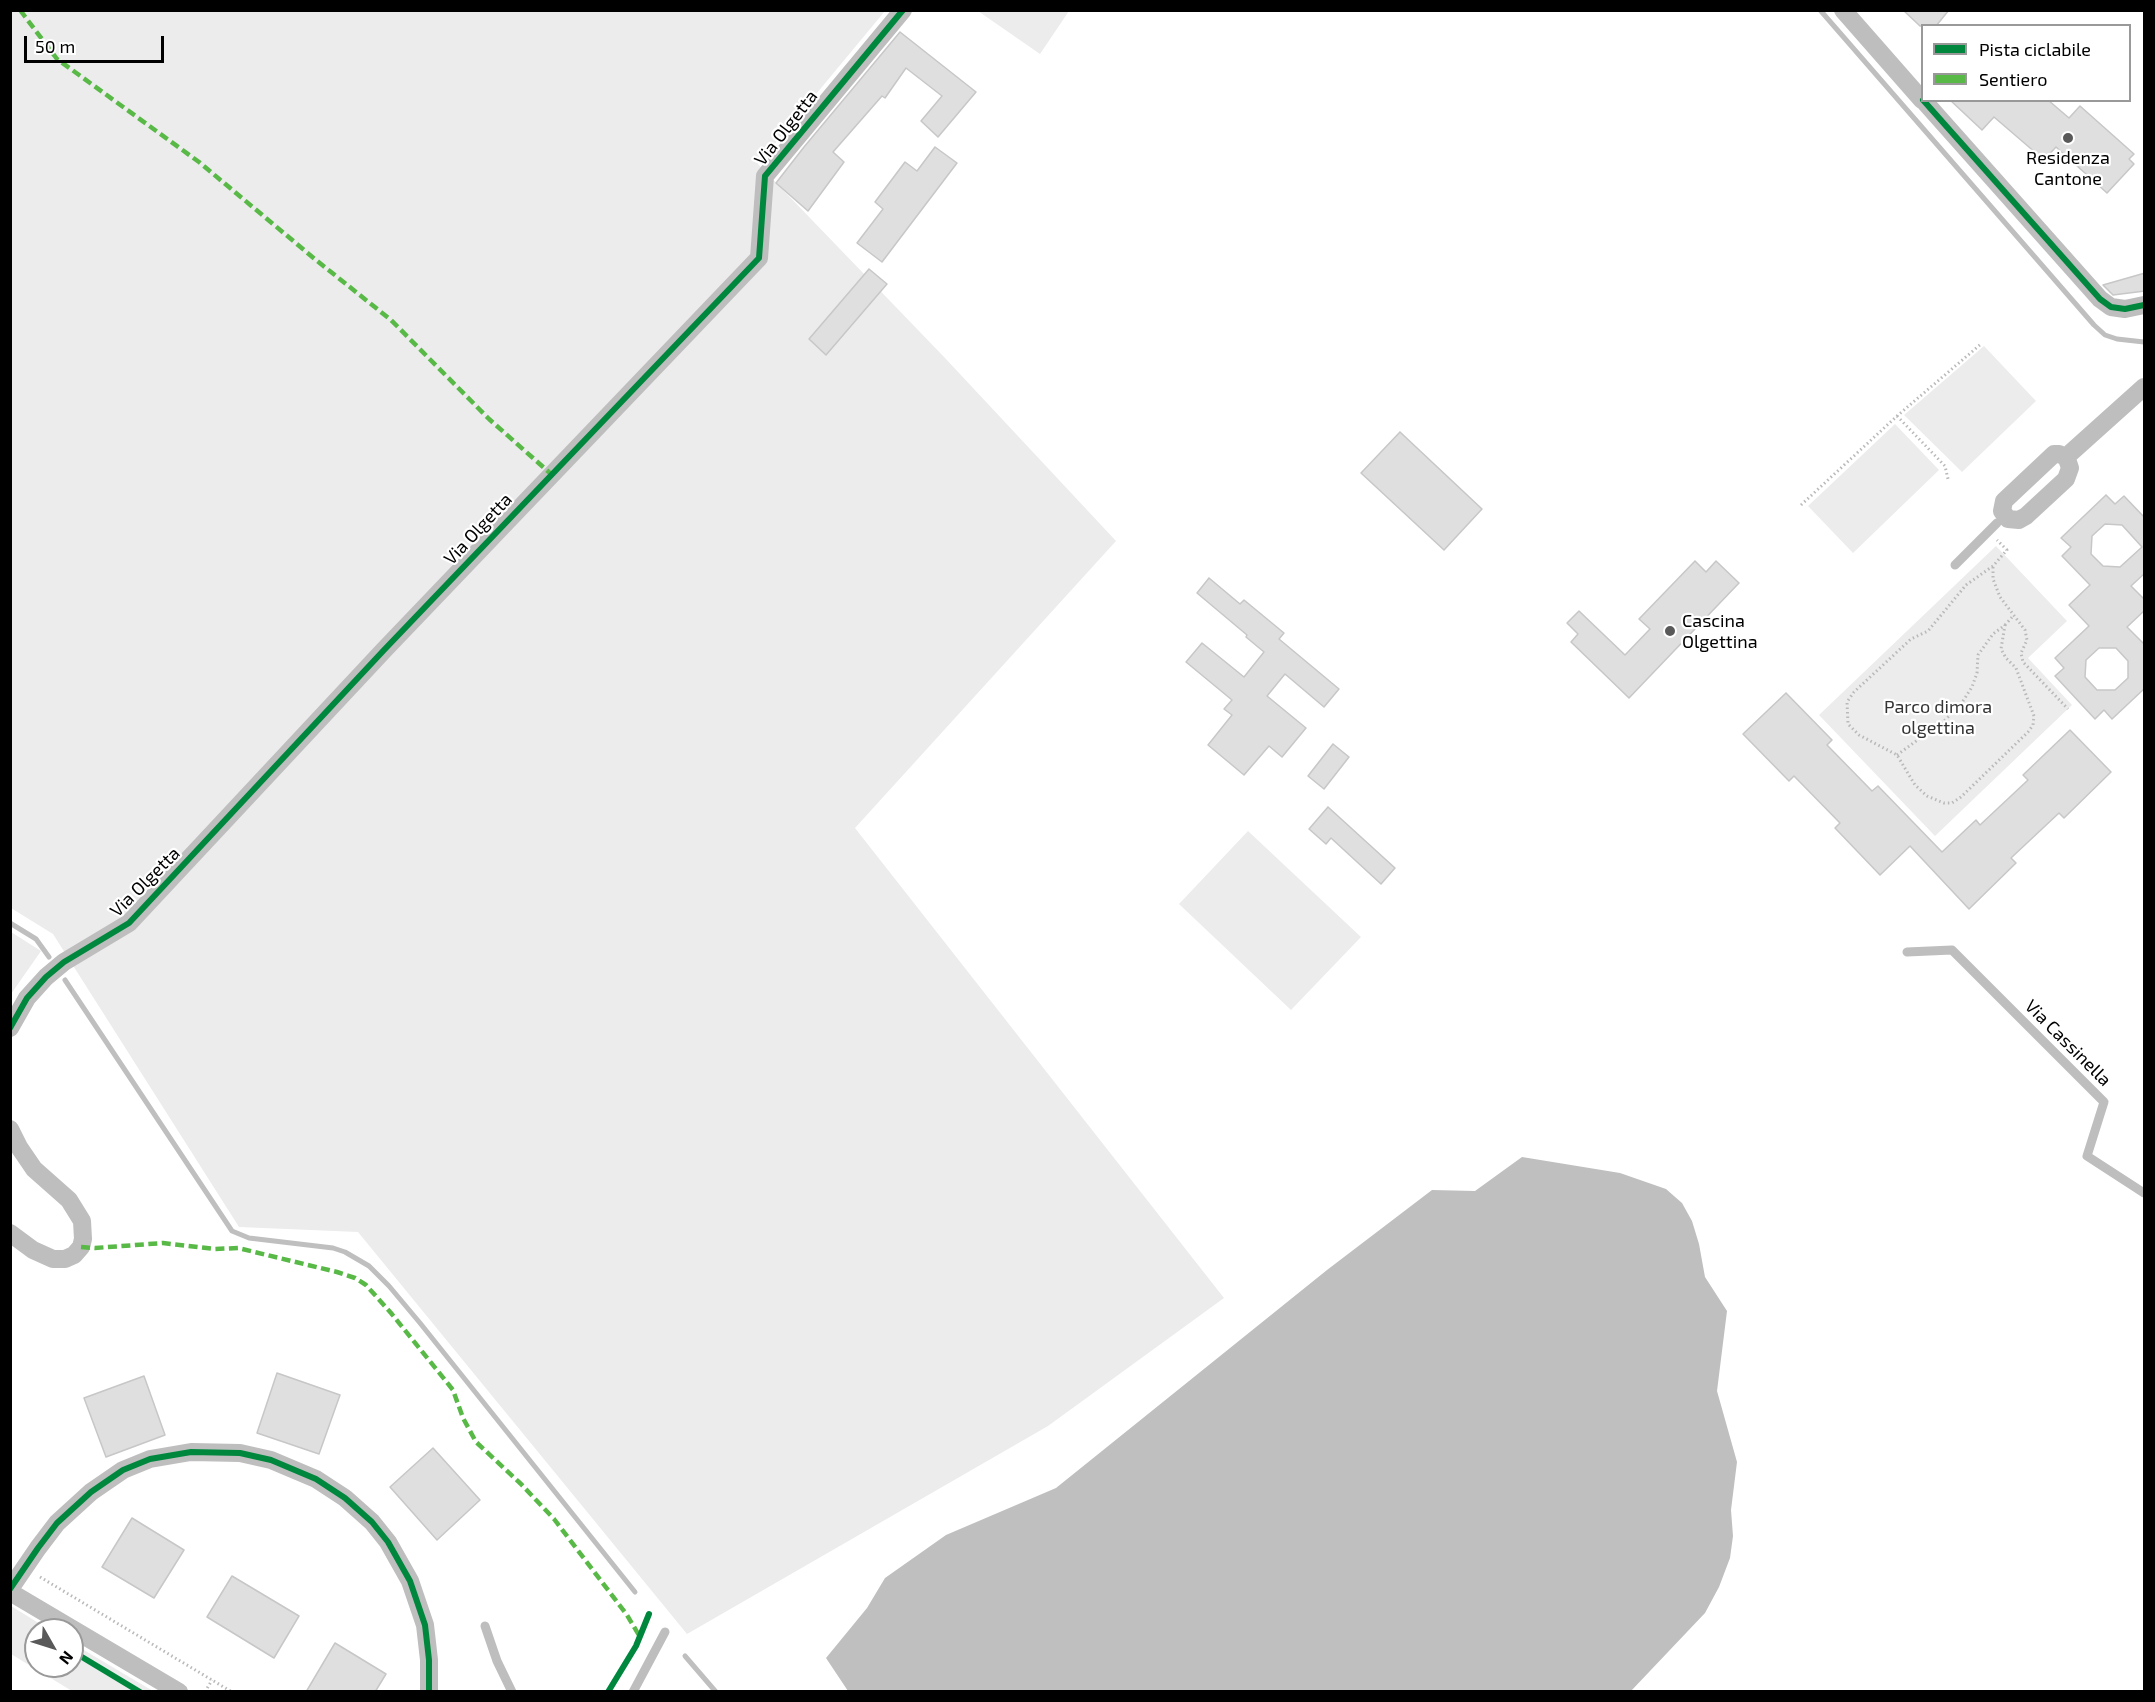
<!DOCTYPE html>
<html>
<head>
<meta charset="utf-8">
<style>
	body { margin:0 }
	#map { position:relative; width:2155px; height:1702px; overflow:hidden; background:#fff; font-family:"Exo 2",sans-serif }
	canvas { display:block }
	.frame { position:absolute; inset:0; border:12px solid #000; pointer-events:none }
	.legend { position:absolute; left:1921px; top:24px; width:210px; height:78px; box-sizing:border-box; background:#fff; border:2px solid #999; margin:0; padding:8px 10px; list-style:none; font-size:18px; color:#000 }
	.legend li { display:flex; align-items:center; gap:12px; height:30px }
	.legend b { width:30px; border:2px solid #999 }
	.north { position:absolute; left:24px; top:1618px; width:60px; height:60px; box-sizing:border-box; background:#fff; border:2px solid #999; border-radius:50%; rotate:129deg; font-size:16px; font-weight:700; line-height:24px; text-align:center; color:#000 }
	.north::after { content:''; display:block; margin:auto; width:21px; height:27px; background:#595959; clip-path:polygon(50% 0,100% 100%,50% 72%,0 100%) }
	.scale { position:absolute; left:24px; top:36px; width:140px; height:27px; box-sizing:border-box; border:3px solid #000; border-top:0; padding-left:8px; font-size:18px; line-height:21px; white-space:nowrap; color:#000; -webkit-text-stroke:4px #fff; paint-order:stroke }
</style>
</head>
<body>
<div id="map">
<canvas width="2155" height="1702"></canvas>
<div class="frame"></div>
<ul class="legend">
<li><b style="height:8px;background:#00873e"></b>Pista ciclabile</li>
<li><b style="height:8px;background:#58b947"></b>Sentiero</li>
</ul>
<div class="north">N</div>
<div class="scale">50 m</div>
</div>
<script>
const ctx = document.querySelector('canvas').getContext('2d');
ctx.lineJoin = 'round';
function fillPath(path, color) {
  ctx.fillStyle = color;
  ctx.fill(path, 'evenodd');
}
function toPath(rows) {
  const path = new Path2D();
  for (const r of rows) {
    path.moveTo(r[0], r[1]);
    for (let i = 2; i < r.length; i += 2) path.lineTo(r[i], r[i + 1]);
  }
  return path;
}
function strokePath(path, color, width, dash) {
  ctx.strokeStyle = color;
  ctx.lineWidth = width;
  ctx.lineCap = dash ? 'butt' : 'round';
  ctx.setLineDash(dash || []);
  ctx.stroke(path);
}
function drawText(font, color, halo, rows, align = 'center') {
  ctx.font = font + ' "Exo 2",sans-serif';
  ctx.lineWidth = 4.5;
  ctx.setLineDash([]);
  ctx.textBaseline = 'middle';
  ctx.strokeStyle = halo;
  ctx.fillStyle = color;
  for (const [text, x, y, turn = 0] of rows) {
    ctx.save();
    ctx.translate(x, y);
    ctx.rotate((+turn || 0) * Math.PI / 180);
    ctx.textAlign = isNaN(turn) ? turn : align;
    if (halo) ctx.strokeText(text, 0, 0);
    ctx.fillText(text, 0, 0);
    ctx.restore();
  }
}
fillPath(toPath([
	[10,11,885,11,758,164,945,358,1116,541,855,828,1224,1298,1048,1426,687,1634,358,1232,239,1227,53,934,11,908],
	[978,11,1069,11,1040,54],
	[1984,346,2036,401,1962,472,1904,415],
	[1895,424,1939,470,1853,553,1808,506],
	[1996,546,2067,621,2028,658,2072,705,1935,836,1819,715],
	[1248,831,1361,937,1291,1010,1179,904],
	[11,932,41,951,11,994],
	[11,1606,50,1630,36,1630,36,1666,72,1666,72,1643,153,1691,72,1691,11,1654]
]), '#ececec');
fillPath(toPath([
	[1522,1157,1620,1173,1666,1189,1682,1203,1692,1221,1699,1244,1705,1277,1727,1311,1717,1391,1737,1462,1731,1510,1733,1536,1730,1558,1719,1587,1705,1613,1631,1691,848,1691,826,1658,867,1608,885,1578,946,1535,1056,1488,1327,1270,1432,1190,1475,1191]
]), '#bfbfbf');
strokePath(toPath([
	[1820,10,2094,325,2105,335,2117,339,2144,342],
	[10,923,36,939,49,957],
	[65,980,232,1231,249,1238,333,1248,345,1252,369,1266,389,1286,420,1323,635,1592],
	[685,1656,716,1692]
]), '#bfbfbf', 5);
const building = toPath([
	[1903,10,1949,10,1936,26,1920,26,1903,10],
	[900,32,976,92,938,137,921,121,942,96,906,68,885,98,882,96,833,152,844,162,808,211,776,183,804,147,900,32],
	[1950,100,2048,100,2069,118,2080,106,2134,154,2129,159,2134,164,2107,193,2056,147,2044,160,1994,117,1982,130,1950,100],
	[935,147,957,163,882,262,857,243,883,209,875,202,905,162,917,171,935,147],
	[869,269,887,284,826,355,809,339,869,269],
	[2145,273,2145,291,2113,295,2103,285,2145,273],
	[1400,432,1482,509,1444,550,1361,473,1400,432],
	[2106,495,2115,504,2124,496,2145,518,2145,573,2131,586,2145,600,2145,610,2127,627,2145,645,2145,688,2112,719,2104,710,2095,719,2055,676,2064,668,2055,658,2089,626,2069,605,2090,585,2062,556,2071,547,2061,538,2106,495],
	[2105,524,2122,525,2142,547,2120,567,2103,566,2091,554,2092,536,2105,524],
	[2099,648,2116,648,2128,661,2128,678,2115,690,2097,690,2085,677,2086,660,2099,648],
	[1695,561,1706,572,1716,561,1739,583,1629,698,1571,642,1578,634,1567,623,1579,611,1625,655,1650,629,1639,619,1695,561],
	[1209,578,1240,604,1244,600,1284,633,1279,639,1339,689,1324,707,1285,674,1267,696,1306,728,1282,757,1269,746,1244,775,1208,745,1232,715,1224,709,1232,700,1186,662,1202,643,1244,677,1264,652,1246,637,1247,635,1197,593,1209,578],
	[1786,693,1832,740,1827,745,1872,791,1878,786,1942,852,1976,820,1980,825,2028,780,2023,775,2070,730,2111,772,2064,818,2059,813,2011,858,2016,863,1969,909,1910,846,1880,875,1835,828,1840,823,1794,776,1789,781,1743,734,1786,693],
	[1333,744,1349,757,1324,789,1308,776,1333,744],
	[1328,807,1395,868,1381,884,1331,838,1326,844,1309,829,1328,807],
	[277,1373,340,1395,319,1454,257,1433,277,1373],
	[144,1376,165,1435,106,1457,84,1398,144,1376],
	[433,1448,480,1500,437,1540,390,1487,433,1448],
	[132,1518,184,1550,154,1598,102,1567,132,1518],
	[232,1576,299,1616,274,1658,207,1617,232,1576],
	[335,1643,386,1674,375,1692,306,1692,335,1643]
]);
fillPath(building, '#dfdfdf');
strokePath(building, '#c7c7c7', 1.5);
strokePath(toPath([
	[1897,416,1945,466,1948,479],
	[1801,505,1897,416,1981,344],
	[1993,567,1993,579,2000,597,2025,630,2027,640,2021,653,2023,662,2068,709],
	[2005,625,2013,616],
	[1897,755,1945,720,1961,704,1972,687,1977,673,1978,655,1993,634,2005,625,2001,649,2006,658,2016,668,2034,716,2033,725,2028,732,1961,797,1952,803,1944,803,1927,796,1915,785,1897,755,1859,735,1848,724,1847,702,1854,692,1911,639,1928,631,1966,585,1993,566,2007,550,1997,540],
	[40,1577,232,1692],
	[205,1692,212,1680]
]), '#b9b9b9', 3, [1.5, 3]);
strokePath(toPath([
	[1955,565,1997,523],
	[1907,952,1952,950,2104,1102,2087,1156,2144,1193],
	[485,1626,497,1661,512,1692],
	[633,1692,665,1632]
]), '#bebebe', 9);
strokePath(toPath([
	[1843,10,1922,100],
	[1923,100,2100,299,2111,307,2125,309,2144,305],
	[2054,454,2059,454,2066,457,2068,462,2070,468,2066,479,2026,516,2019,520,2008,519,2002,511,2004,501,2054,454],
	[2066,457,2144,387],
	[10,1028,27,998,46,977,64,962,129,923,384,650,759,258,765,176,903,10],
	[10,1129,19,1147,34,1169,69,1200,82,1221,83,1239,81,1247,74,1255,65,1259,53,1259,33,1250,10,1233],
	[10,1589,38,1548,57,1523,91,1492,123,1470,150,1459,191,1452,240,1453,271,1460,316,1479,345,1498,372,1522,388,1542,410,1581,425,1625,429,1660,429,1692],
	[10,1592,179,1692]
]), '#bebebe', 18);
strokePath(toPath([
	[20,10,57,59,199,162,316,260,391,320,489,419,551,474],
	[81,1247,95,1248,163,1243,215,1249,238,1248,337,1272,355,1278,366,1285,391,1313,453,1390,463,1418,476,1442,521,1484,554,1519,627,1615,640,1637]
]), '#58b947', 4.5, [9, 4.5]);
strokePath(toPath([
	[1923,100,2100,299,2111,307,2125,309,2144,305],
	[10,1028,27,998,46,977,64,962,129,923,384,650,759,258,765,176,903,10],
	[10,1589,38,1548,57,1523,91,1492,123,1470,150,1459,191,1452,240,1453,271,1460,316,1479,345,1498,372,1522,388,1542,410,1581,425,1625,429,1660,429,1692],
	[72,1651,140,1692],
	[608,1692,636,1646,649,1614]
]), '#00873e', 6);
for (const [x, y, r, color] of [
	[2068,138,6,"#595959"],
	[1670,631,6,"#595959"]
]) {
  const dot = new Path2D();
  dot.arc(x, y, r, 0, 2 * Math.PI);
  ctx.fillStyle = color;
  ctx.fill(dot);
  strokePath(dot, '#fff', 2);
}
drawText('18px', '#000', '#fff', [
	["Via Olgetta",786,128,-52],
	["Via Olgetta",478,529,-47],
	["Via Olgetta",145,882,-45],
	["Via Cassinella",2068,1043,45]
]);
drawText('18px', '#000', '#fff', [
	["Residenza",2068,158],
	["Cantone",2068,179],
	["Cascina",1682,621,"left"],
	["Olgettina",1682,642,"left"]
]);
drawText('18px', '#333', '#fff', [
	["Parco dimora",1938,707],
	["olgettina",1938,728]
]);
</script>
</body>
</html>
